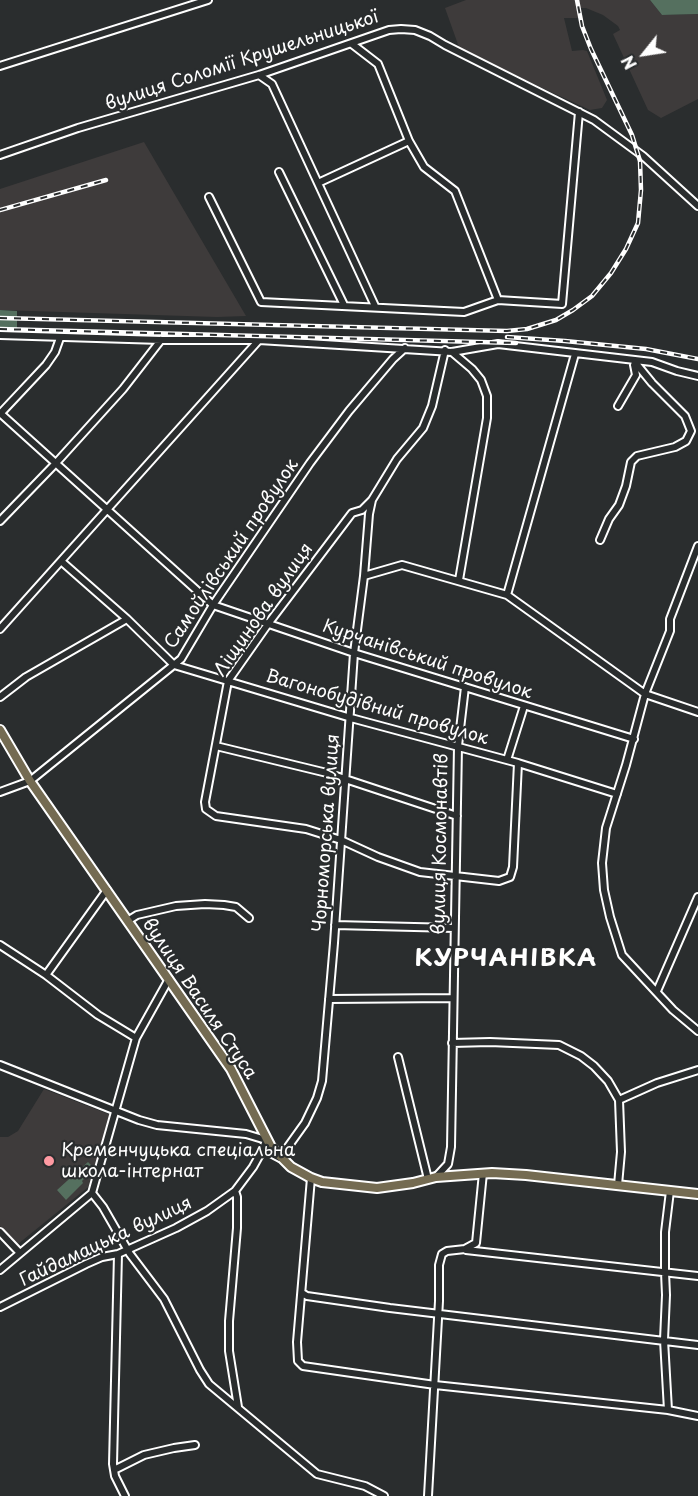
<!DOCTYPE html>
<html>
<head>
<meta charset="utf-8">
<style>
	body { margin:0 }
	#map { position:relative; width:698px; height:1496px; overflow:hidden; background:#2a2d2e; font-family:"Playpen Sans",sans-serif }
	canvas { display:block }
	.north { position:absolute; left:614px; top:24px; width:60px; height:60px; -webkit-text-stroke:4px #2a2d2e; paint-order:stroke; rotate:240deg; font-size:16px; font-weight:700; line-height:24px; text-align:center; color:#fff }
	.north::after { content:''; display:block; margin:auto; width:21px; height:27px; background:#fff; clip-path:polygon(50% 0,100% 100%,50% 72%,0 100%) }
</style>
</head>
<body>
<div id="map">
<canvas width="698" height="1496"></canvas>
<div class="north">N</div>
</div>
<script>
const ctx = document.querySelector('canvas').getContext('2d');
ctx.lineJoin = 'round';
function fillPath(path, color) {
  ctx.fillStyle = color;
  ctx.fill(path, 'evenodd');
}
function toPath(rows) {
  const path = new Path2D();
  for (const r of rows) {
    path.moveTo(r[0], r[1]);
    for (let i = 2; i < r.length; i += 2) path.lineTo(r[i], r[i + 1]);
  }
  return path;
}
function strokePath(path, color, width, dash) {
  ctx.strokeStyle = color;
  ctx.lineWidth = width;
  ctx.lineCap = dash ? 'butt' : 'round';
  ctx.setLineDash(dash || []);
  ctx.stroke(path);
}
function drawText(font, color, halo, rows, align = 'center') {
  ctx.font = font + ' "Playpen Sans",sans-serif';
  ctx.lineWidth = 4.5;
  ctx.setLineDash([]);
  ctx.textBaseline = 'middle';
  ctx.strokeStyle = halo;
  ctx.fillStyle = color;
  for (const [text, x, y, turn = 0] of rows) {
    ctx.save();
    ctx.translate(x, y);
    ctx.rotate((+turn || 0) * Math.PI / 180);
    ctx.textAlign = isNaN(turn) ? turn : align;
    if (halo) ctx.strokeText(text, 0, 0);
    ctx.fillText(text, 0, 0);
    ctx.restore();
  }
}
fillPath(toPath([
	[466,0,650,0,662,15,698,14,698,99,661,118,648,110,613,34,620,30,618,26,603,15,586,8,578,8,581,18,564,18,572,51,583,50,587,51,607,100,602,108,590,110,460,50,445,8],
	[144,142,246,316,217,317,0,310,0,189],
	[44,1089,111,1115,92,1184,18,1244,0,1226,0,1137,8,1137,18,1131]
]), '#3e3b3b');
fillPath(toPath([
	[650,0,698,0,698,14,662,15],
	[0,310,17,311,17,334,0,334],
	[88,1162,94,1168,82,1181,83,1183,66,1200,57,1190]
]), '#55705f');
const minor = toPath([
	[352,44,378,64,409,141,424,167,455,191,498,300],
	[0,66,208,0],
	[259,75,272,84,375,306],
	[0,155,78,128,259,75,389,30,401,29,415,30,430,36,445,45,594,120,643,156,698,206],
	[279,172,344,305],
	[318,183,409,141],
	[209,197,261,302,464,312,498,300,562,304,579,112],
	[0,335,161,340,259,340,452,352,498,344,652,362,677,371,698,376],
	[445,350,432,406,423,428,397,459,372,500,362,510,352,513,268,624,228,681,205,802,206,809,216,816,306,829,341,840,378,857,420,872,499,881,510,877,513,867,518,763],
	[452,352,472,369,481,380,487,396,487,418,459,580],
	[618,406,636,375,634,365],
	[0,413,213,605,354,653,634,739],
	[0,414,46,365,55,352,60,338],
	[0,521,56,463,123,389,161,340],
	[600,540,609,519,619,505,626,486,631,462,637,456,675,447,686,441,691,431,685,416,652,383,634,361],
	[698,546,670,619,670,631,645,694,626,765,606,828,602,863,604,890,610,917,622,955,673,1010,698,1031],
	[61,561,127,619,174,665,351,718,518,763,617,794],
	[364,576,402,565,507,595,645,694,698,712],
	[507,595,575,354],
	[0,629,259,340],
	[0,697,26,677,127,619],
	[216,746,327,773,457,816],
	[507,760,524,706],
	[0,792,30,781,181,659,213,605,310,463,349,411,393,359,405,348],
	[129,920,137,915,176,906,205,904,224,905,236,907,249,918],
	[335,925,454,928],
	[0,945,46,975,98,1015,136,1038],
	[46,975,107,890],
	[169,979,136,1038,92,1193,103,1207,130,1254,164,1299,200,1370,209,1384,317,1474,365,1486,384,1496],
	[657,991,698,897],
	[329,999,453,998],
	[452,1043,490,1042,559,1045,581,1056,594,1066,608,1081,619,1100,621,1152,618,1185],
	[398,1057,428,1179],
	[0,1065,139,1120,157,1125,246,1134,266,1140,263,1149],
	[619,1100,657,1083,698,1070],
	[436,1177,448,1164,451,1147,458,746,465,687],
	[311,1178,297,1342,298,1361,303,1366,435,1385,668,1410,698,1416],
	[235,1191,237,1197,237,1228,229,1321,229,1351,238,1407],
	[0,1232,19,1252],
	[466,1250,698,1276],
	[118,1254,113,1464,115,1476,125,1496],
	[0,1270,92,1193],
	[302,1293,307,1296,390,1308,698,1345],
	[0,1307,86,1264,102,1257,118,1254,176,1228,207,1211,235,1191,253,1167,263,1149,280,1158,305,1123,317,1098,322,1081,334,943,354,653,364,576,369,514,372,500],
	[668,1410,664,1340,666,1295,665,1272,665,1232,670,1191],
	[114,1470,144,1455,174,1448,195,1445],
	[428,1496,439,1301,439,1265,442,1254,447,1251,465,1249,476,1243,483,1173]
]);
const major = toPath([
	[0,730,30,781,231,1069,271,1147,291,1167,311,1178,322,1182,377,1188,413,1183,436,1177,492,1173,526,1175,698,1194]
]);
strokePath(minor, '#fff', 10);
strokePath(major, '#fff', 12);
strokePath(minor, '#2a2d2e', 6);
strokePath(major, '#746b52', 8);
const rail = toPath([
	[0,210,106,180],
	[0,318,507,331,527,329,556,320,573,310,592,296,611,273,626,249,638,223,641,190,640,161,632,135,591,49,582,26,577,0],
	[0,329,516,343],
	[507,337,565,341,646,349,698,359]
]);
strokePath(rail, '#fff', 4.5);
strokePath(rail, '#2a2d2e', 2, [7]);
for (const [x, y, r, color] of [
	[49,1161,6,"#ff9aa2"]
]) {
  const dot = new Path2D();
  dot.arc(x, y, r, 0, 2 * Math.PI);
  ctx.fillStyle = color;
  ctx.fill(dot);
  strokePath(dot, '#2a2d2e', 2);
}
drawText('18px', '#fff', '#2a2d2e', [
	["вулиця Соломії Крушельницької",242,61,-18],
	["Самойлівський провулок",232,554,-56],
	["Ліщинова вулиця",264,610,-55],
	["Курчанівський провулок",427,660,18],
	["Вагонобудівний провулок",377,708,16],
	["Чорноморська вулиця",327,833,-86],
	["вулиця Космонавтів",441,844,-89],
	["вулиця Василя Стуса",199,999,56],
	["Гайдамацька вулиця",106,1242,-25]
]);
drawText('18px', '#fff', '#2a2d2e', [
	["Кременчуцька спеціальна",61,1151],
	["школа-інтернат",61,1172]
], 'left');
ctx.letterSpacing = '1.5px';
drawText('bold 24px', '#fff', '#2a2d2e', [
	["КУРЧАНІВКА",506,959]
]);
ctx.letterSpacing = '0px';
</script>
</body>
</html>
